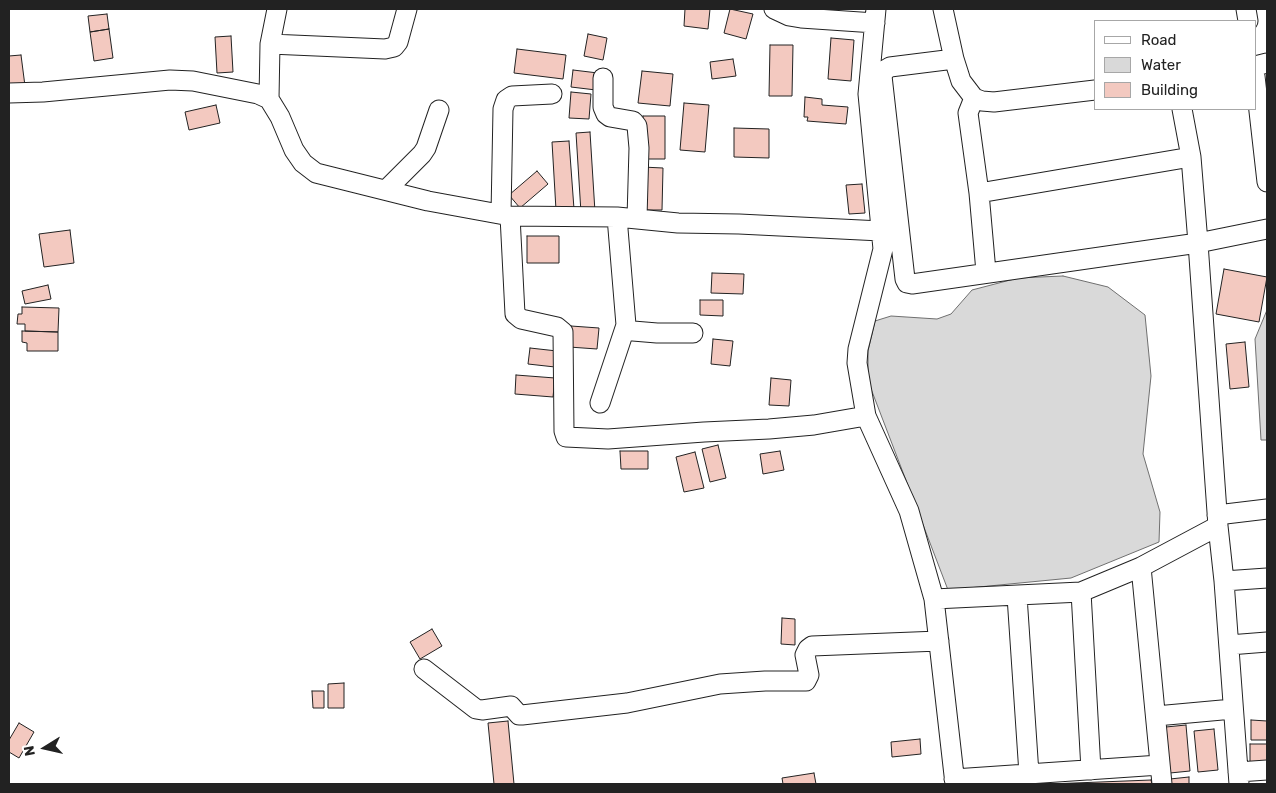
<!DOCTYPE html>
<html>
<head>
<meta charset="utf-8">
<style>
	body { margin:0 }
	#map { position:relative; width:1276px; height:793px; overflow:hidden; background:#fff; font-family:Rubik,sans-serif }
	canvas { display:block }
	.frame { position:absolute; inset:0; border:10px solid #222; pointer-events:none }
	.legend { position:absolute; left:1094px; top:20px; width:162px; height:90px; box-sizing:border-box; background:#fff; border:1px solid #a7a7a7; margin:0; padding:6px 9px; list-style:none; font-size:15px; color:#222 }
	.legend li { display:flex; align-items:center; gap:10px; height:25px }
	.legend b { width:25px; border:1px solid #a7a7a7 }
	.north { position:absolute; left:20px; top:723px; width:50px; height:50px; -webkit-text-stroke:4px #fff; paint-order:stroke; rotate:260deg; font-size:14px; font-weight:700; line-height:20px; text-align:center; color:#222 }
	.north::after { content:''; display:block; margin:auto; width:18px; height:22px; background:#222; clip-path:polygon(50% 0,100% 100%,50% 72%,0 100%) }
</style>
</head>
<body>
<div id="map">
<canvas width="1276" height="793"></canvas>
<div class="frame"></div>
<ul class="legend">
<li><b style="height:6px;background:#fff"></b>Road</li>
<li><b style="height:14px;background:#d9d9d9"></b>Water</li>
<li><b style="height:14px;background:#f3c9c0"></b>Building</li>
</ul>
<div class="north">N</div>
</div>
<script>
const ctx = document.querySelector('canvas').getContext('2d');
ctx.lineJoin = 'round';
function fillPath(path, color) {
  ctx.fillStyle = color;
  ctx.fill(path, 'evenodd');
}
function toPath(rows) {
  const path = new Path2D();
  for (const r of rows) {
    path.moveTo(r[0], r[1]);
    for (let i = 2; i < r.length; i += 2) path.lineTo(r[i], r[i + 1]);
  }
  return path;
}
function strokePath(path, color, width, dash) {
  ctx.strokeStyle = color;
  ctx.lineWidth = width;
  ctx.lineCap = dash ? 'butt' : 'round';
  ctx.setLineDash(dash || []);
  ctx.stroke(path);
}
const water = toPath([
	[1063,276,1108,287,1145,315,1151,376,1143,454,1160,512,1159,542,1071,578,948,590,868,381,868,351,875,321,891,316,937,319,951,314,972,290,1018,278,1063,276],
	[1267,310,1267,440,1261,440,1255,339,1267,310]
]);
fillPath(water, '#d9d9d9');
strokePath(water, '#6f6f6f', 1);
const building = toPath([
	[685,9,710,9,708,29,684,26,685,9],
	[730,9,753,14,746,39,724,33,730,9],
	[107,14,109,29,90,32,88,16,107,14],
	[109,29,113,58,94,61,90,32,109,29],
	[588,34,607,38,603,60,584,56,588,34],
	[231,36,233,72,217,73,215,37,231,36],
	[831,38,854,40,851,81,828,79,831,38],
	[770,45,793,45,792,96,769,96,770,45],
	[517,49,566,55,563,79,514,73,517,49],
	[21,55,25,86,9,88,9,56,21,55],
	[733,59,736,76,712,79,710,62,733,59],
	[573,70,598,73,596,90,571,87,573,70],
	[642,71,673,74,670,106,638,103,642,71],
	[571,92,591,94,589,119,569,118,571,92],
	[805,97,822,99,822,105,848,107,846,124,807,121,808,117,804,117,805,97],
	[684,103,709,105,705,152,680,150,684,103],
	[216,105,220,123,189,130,185,112,216,105],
	[643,116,665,116,665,159,643,159,643,116],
	[734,128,769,129,769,158,734,157,734,128],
	[590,132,595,212,581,213,576,133,590,132],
	[569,141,574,209,556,210,552,142,569,141],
	[642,167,663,168,662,210,641,210,642,167],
	[537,171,548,184,520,208,509,195,537,171],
	[862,184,865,213,849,214,846,185,862,184],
	[70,230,74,263,44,267,39,234,70,230],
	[527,236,559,236,559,263,527,263,527,236],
	[1224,269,1267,277,1259,322,1216,314,1224,269],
	[712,273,744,274,743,294,711,293,712,273],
	[48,285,51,299,25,304,22,291,48,285],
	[700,300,723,300,723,316,700,315,700,300],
	[22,307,59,308,58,332,25,331,25,324,17,324,18,314,22,314,22,307],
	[571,326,599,328,597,349,569,347,571,326],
	[22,331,58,332,58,351,27,351,27,343,22,342,22,331],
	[713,339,733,341,730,366,711,364,713,339],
	[1245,342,1249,387,1230,389,1226,344,1245,342],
	[530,348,557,351,555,367,528,364,530,348],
	[516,375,555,378,553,397,515,394,516,375],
	[771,378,791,380,789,406,769,405,771,378],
	[718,445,726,478,710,482,702,449,718,445],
	[620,451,648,451,648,469,621,469,620,451],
	[780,451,784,470,763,474,760,454,780,451],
	[695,452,704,488,684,492,676,457,695,452],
	[782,618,795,619,795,645,781,644,782,618],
	[432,629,442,646,420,659,410,642,432,629],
	[344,683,344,708,328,708,328,684,344,683],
	[312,691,324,691,324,708,313,708,312,691],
	[1251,720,1267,721,1267,740,1251,740,1251,720],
	[508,721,514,784,494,784,488,723,508,721],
	[19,723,34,732,19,758,9,752,9,740,19,723],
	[1186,725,1190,771,1170,773,1166,727,1186,725],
	[1214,729,1218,770,1198,772,1194,731,1214,729],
	[920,739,921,754,892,757,891,742,920,739],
	[1250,744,1267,744,1267,765,1250,765,1250,744],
	[814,773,816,784,783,784,782,778,814,773],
	[1189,777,1189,784,1170,784,1170,779,1189,777],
	[1151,780,1152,784,1049,784,1151,780]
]);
fillPath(building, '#f3c9c0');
strokePath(building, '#222', 1);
const minor = toPath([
	[774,9,789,16,801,18,875,23],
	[876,9,868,94,883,249,858,349,857,363,866,416,909,511,934,599,955,784],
	[943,9,954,59,961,81,974,98,982,101,994,102,1095,90],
	[1246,9,1248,21],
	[270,44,385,49,394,47,398,42,407,9],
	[954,59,890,67,885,70,882,76,905,279,907,283,912,284,1198,243,1267,229],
	[1255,66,1267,63],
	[1255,76,1267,182],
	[603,78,603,107,606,114,610,117,633,121,637,126,639,148,637,218],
	[9,93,43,92,170,80,193,81,258,94,269,99,280,117,294,150,303,163,316,173,428,201,510,216,617,217,678,223,739,224,881,231],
	[974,98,968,113,979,193,986,272],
	[269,99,270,44,277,9],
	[1182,109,1191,157,1198,243,1218,526,1224,581,1239,784],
	[386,190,422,154,426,148,439,110],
	[979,193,1191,157],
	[501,214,503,109,506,100,512,96,552,94],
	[510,216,515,314,521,319,557,327,563,332,564,431,566,437,608,439,704,432,769,429,814,425,866,416],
	[626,325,628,329,633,331,657,333,693,333],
	[600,403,626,325,617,217],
	[1217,515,1267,509],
	[1141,567,1162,784],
	[1224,581,1267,578],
	[1081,592,1091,770],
	[1017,596,1029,774],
	[934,599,1081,592,1141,567,1218,526],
	[1229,645,1267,642],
	[424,669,476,709,482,710,511,706,519,715,522,715,627,703,720,684,765,681,806,681,809,675,805,655,808,649,812,646,939,641],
	[1156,716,1233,709],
	[1238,772,1267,770],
	[954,779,1160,765]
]);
strokePath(minor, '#222', 21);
strokePath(minor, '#fff', 19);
</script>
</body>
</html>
